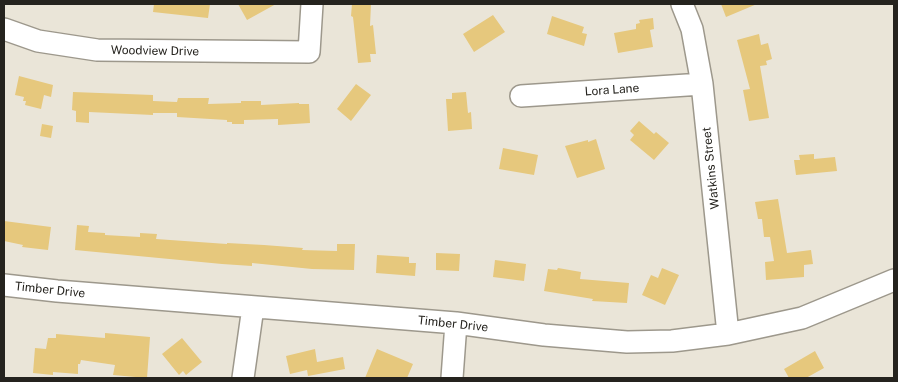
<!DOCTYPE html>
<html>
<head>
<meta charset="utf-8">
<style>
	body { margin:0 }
	#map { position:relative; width:898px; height:382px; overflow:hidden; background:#eae5d8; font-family:"Public Sans",sans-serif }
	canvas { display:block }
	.frame { position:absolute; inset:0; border:5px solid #25231e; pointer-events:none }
</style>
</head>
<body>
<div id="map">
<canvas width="898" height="382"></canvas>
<div class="frame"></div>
</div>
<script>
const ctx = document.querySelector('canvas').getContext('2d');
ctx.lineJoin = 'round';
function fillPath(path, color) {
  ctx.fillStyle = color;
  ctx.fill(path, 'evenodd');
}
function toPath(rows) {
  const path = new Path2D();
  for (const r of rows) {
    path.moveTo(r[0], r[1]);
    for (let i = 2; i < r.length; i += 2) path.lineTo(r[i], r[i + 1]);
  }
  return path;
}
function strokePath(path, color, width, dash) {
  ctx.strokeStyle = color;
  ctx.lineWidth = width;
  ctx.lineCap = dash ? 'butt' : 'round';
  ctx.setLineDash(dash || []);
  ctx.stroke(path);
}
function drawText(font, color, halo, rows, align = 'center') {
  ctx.font = font + ' "Public Sans",sans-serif';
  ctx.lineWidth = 4.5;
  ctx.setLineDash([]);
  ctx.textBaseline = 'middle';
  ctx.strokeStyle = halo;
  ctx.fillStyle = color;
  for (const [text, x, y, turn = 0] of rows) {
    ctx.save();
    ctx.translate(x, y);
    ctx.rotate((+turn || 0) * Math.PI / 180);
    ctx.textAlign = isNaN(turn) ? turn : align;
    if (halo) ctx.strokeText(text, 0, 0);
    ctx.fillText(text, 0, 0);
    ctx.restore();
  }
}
fillPath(toPath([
	[154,4,210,4,208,18,153,12],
	[238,4,276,4,247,20],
	[352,4,371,4,370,26,373,25,376,54,370,54,371,62,358,63,353,17,351,16],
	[721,4,757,4,726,17],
	[493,15,505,32,474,52,463,34],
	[552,16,584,27,582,33,587,34,584,46,547,34],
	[653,18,654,29,650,30,653,47,618,53,614,33,636,29,636,24,640,23,639,20],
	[759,34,761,45,768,43,772,59,766,61,767,65,760,66,769,118,749,121,743,90,750,89,737,40],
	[19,76,53,85,51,97,44,95,41,109,25,105,26,101,23,101,24,97,15,95],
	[356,84,371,95,351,121,337,109],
	[73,92,153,95,153,101,177,102,178,98,209,98,208,104,241,103,241,101,261,101,261,105,299,103,299,104,309,104,310,123,278,125,278,119,244,120,244,124,232,124,232,122,227,122,227,120,177,117,177,113,153,113,153,115,89,112,89,123,76,122,76,111,72,110],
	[466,92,468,113,471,112,472,129,448,131,446,99,452,99,452,93],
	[639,121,654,134,656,132,669,143,654,160,630,140,634,135,630,131],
	[42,124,53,126,51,138,40,136],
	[596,139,605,169,577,178,565,146,588,140,588,142],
	[503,148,538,155,534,175,499,169],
	[814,154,814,159,835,157,837,171,796,175,794,160,800,160,799,155],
	[778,199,787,253,811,250,813,264,804,265,804,277,766,280,765,262,774,261,770,237,764,237,762,219,758,219,755,202],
	[4,221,51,227,48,250,22,247,23,245,4,241],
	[77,225,89,226,88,232,105,233,105,235,140,237,140,233,157,234,156,239,227,244,227,243,264,245,303,248,302,250,337,251,337,244,355,244,354,270,312,269,252,263,252,266,222,264,75,250],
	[436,253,460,254,459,271,436,270],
	[377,255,409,257,409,263,416,263,415,276,376,273],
	[495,260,526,264,524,281,493,277],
	[558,268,581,272,580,279,629,283,627,303,592,301,593,299,544,291,548,269,557,270],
	[662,268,679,275,665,305,642,295,651,275,658,278],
	[105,333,150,337,147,378,113,375,115,365,81,360,80,364,78,364,78,374,53,372,53,375,33,373,35,348,46,349,48,338,56,338,56,334,105,338],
	[182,338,202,362,186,375,183,371,179,375,162,354],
	[315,349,317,362,343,357,345,369,308,376,307,370,290,374,286,356],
	[377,349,413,364,407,378,365,378],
	[815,351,824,368,806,378,789,378,784,369]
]), '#e6c87d');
const minor = toPath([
	[682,4,692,29,702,84,728,334],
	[4,29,38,41,97,50,309,52,312,4],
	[521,96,702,84],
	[4,285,57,291,456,323,544,335,627,342,672,341,728,334,802,318,894,280],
	[243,378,253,307],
	[452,378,456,323]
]);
strokePath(minor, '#9d988c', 24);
strokePath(minor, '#fff', 21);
drawText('12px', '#25231e', '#fff', [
	["Woodview Drive",155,51,1],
	["Lora Lane",612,90,-4],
	["Watkins Street",711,168,-96],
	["Timber Drive",50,290,6],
	["Timber Drive",453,324,6]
]);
</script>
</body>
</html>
